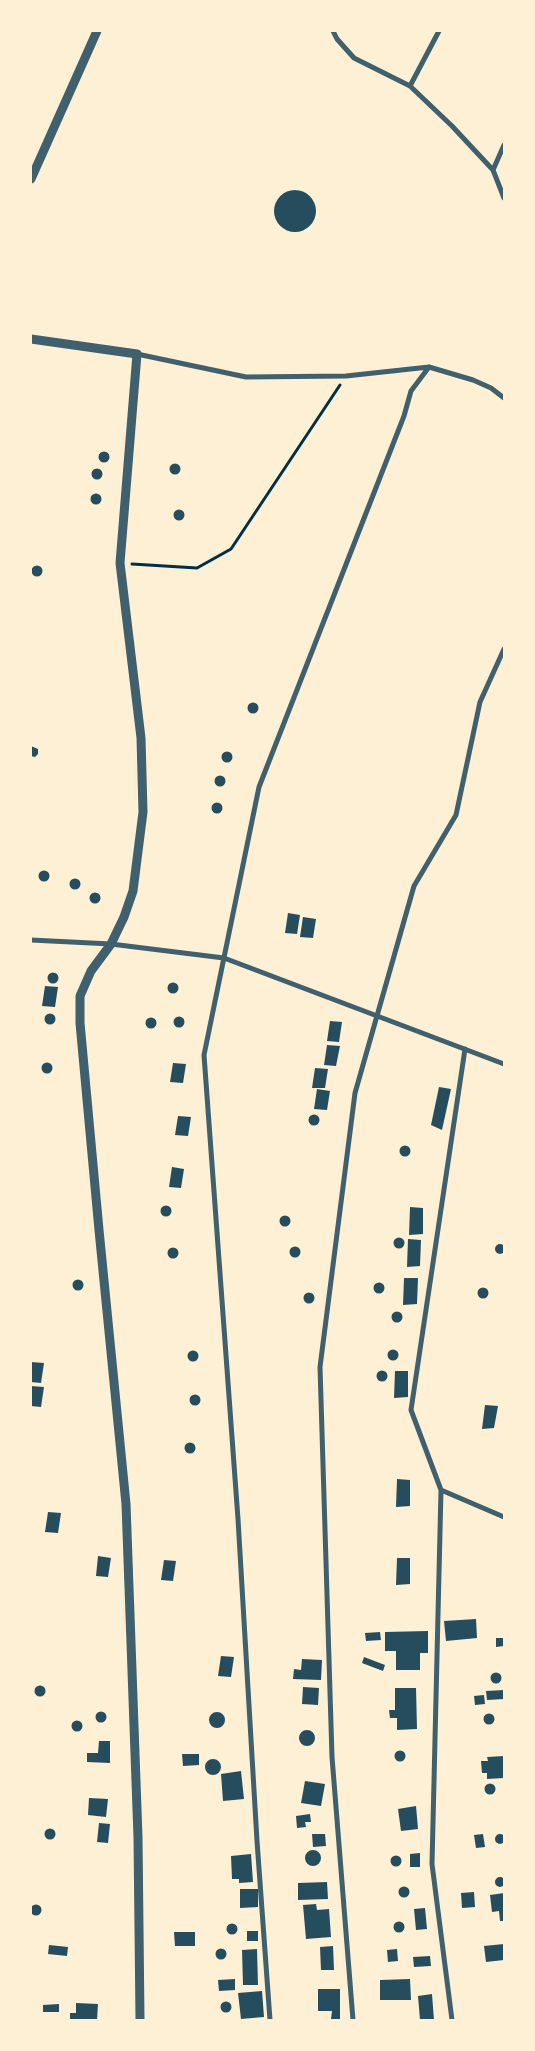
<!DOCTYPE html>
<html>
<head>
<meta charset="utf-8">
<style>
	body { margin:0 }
	#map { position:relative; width:535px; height:2051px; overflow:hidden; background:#fdf0d5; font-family:Jost,sans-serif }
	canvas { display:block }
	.frame { position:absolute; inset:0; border:32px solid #fdf0d5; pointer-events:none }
</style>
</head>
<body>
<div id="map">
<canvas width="535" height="2051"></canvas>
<div class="frame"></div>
</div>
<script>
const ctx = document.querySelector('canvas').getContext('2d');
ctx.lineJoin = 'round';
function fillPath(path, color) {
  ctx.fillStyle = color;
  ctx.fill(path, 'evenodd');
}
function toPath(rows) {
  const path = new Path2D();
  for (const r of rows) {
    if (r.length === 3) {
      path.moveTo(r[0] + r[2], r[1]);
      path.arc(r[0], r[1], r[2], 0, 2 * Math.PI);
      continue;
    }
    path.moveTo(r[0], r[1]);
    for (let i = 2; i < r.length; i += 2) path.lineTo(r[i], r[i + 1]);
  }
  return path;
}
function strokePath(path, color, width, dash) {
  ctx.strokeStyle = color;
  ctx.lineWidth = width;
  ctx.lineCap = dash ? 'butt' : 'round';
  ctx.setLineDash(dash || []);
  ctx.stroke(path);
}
fillPath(toPath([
	[295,211,21],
	[104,457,5.5],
	[175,469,5.5],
	[97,474,5.5],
	[96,499,5.5],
	[179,515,5.5],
	[37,571,5.5],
	[253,708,5.5],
	[31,746,38,749,38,754,35,757,31,756],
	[227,757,5.5],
	[220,781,5.5],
	[217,808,5.5],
	[44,876,5.5],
	[75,884,5.5],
	[95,898,5.5],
	[288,913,300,915,297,934,285,933],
	[303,917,316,919,313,938,300,937],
	[53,978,5.5],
	[173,988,5.5],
	[45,986,58,987,55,1007,42,1006],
	[50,1019,5.5],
	[179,1022,5.5],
	[151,1023,5.5],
	[330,1021,342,1022,339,1042,327,1041],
	[327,1045,340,1046,336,1066,324,1065],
	[47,1068,5.5],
	[173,1063,186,1064,183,1083,170,1082],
	[315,1068,328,1069,325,1088,312,1088],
	[439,1087,451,1089,442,1130,431,1125],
	[317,1089,330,1091,327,1110,314,1109],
	[314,1120,5.5],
	[178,1116,191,1117,188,1136,175,1135],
	[405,1151,5.5],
	[172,1167,184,1169,181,1188,169,1187],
	[166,1211,5.5],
	[410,1207,423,1208,423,1234,409,1235],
	[285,1221,5.5],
	[399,1243,5.5],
	[408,1239,421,1240,420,1266,407,1267],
	[500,1249,5],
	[295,1252,5.5],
	[173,1253,5.5],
	[404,1278,418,1278,417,1304,403,1305],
	[78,1285,5.5],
	[379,1288,5.5],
	[483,1293,5.5],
	[309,1298,5.5],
	[397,1317,5.5],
	[393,1355,5.5],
	[193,1356,5.5],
	[31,1362,44,1363,41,1383,31,1382],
	[382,1376,5.5],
	[395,1371,408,1371,408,1397,394,1398],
	[31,1386,44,1387,41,1407,31,1406],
	[195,1400,5.5],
	[485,1405,498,1406,494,1428,482,1429],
	[190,1448,5.5],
	[397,1479,410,1480,410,1506,396,1507],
	[48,1512,61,1513,58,1533,45,1532],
	[98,1556,111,1558,108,1577,96,1576],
	[397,1558,410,1558,410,1584,396,1585],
	[164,1560,176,1561,173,1581,161,1580],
	[476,1619,477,1638,446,1641,444,1621],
	[428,1631,428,1653,420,1653,420,1670,396,1670,396,1651,385,1651,385,1632],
	[380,1632,381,1640,366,1641,365,1633],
	[496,1638,503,1638,504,1646,496,1647],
	[221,1656,234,1657,231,1677,218,1676],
	[364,1657,385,1665,383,1671,362,1663],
	[302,1659,322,1660,321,1680,293,1679,294,1669,301,1670],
	[496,1678,5.5],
	[40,1691,5.5],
	[303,1687,319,1688,318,1705,302,1704],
	[395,1688,416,1688,417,1729,397,1730,397,1718,390,1718,389,1710,395,1710],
	[504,1690,504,1699,487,1700,486,1691],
	[484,1695,485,1704,475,1705,474,1696],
	[101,1717,5.5],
	[217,1720,8],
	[489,1719,5.5],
	[77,1726,5.5],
	[307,1738,8],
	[99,1741,110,1741,110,1763,87,1762,87,1753,98,1753],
	[400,1756,5.5],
	[182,1754,199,1754,199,1765,183,1766],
	[504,1756,504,1778,487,1779,487,1773,482,1773,481,1761,488,1761,487,1757],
	[213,1767,8],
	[241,1771,244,1799,223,1801,221,1774],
	[305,1781,325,1784,321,1806,301,1803],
	[490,1789,5.5],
	[89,1798,108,1799,106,1817,88,1815],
	[416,1806,418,1829,401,1831,398,1809],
	[310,1814,311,1822,305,1822,306,1827,297,1828,296,1816],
	[99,1823,110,1824,108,1843,97,1842],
	[50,1834,5.5],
	[312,1834,325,1834,326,1846,313,1847],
	[483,1834,485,1847,476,1848,474,1835],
	[500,1839,5],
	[313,1858,8],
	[420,1853,420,1867,410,1867,410,1854],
	[251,1854,253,1882,239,1883,239,1879,232,1879,231,1856],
	[396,1861,5.5],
	[500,1882,5],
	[327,1882,328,1899,298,1900,298,1883],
	[404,1892,5.5],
	[240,1889,258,1889,258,1907,240,1908],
	[474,1892,475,1907,462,1908,461,1893],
	[504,1893,504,1921,500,1921,499,1911,492,1912,490,1895],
	[316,1904,317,1910,329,1909,331,1937,306,1939,303,1905],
	[36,1910,5.5],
	[425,1908,427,1929,416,1930,414,1909],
	[399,1927,5.5],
	[232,1929,5.5],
	[247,1931,258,1931,258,1941,247,1941],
	[174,1932,195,1932,195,1946,175,1946],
	[504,1944,504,1960,486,1962,484,1946],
	[49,1945,68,1947,67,1956,48,1954],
	[333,1946,334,1970,321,1970,320,1947],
	[221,1954,5.5],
	[257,1949,258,1985,243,1985,242,1950],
	[397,1949,398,1961,388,1962,387,1950],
	[430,1956,431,1966,414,1967,413,1957],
	[235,1979,235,1990,219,1991,218,1980],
	[410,1979,411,2000,380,2000,380,1980],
	[318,1989,340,1989,340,2019,331,2019,332,2011,318,2011],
	[262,1991,264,2017,241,2019,238,1993],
	[432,1994,434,2020,420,2020,418,1996],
	[226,2007,5.5],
	[76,2003,98,2004,97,2020,70,2020,70,2013,76,2013],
	[59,2004,59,2012,43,2012,43,2005]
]), '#264d5e');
strokePath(toPath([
	[132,564,197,568,231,549,340,385]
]), '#003049', 3);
strokePath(toPath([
	[333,31,337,39,354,58,410,86,452,126,493,170,504,198],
	[410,86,439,31],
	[493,170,504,145],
	[137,354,246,377,346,376,429,367,473,380,491,388,504,398],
	[31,940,111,944,224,958,504,1064],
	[465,1049,411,1410,441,1490,504,1517],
	[441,1490,432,1864,452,2020],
	[270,2020,257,1841,238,1519,204,1055,259,787,404,416,411,391,429,367],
	[353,2020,332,1757,320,1367,355,1093,414,886,456,815,480,702,504,649]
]), '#3f606c', 5);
strokePath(toPath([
	[31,179,97,31],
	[31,339,137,354,120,563,141,738,143,812,133,891,124,917,111,944,91,971,80,996,80,1023,99,1230,126,1504,138,1837,140,2020]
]), '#3f606c', 9);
</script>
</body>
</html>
